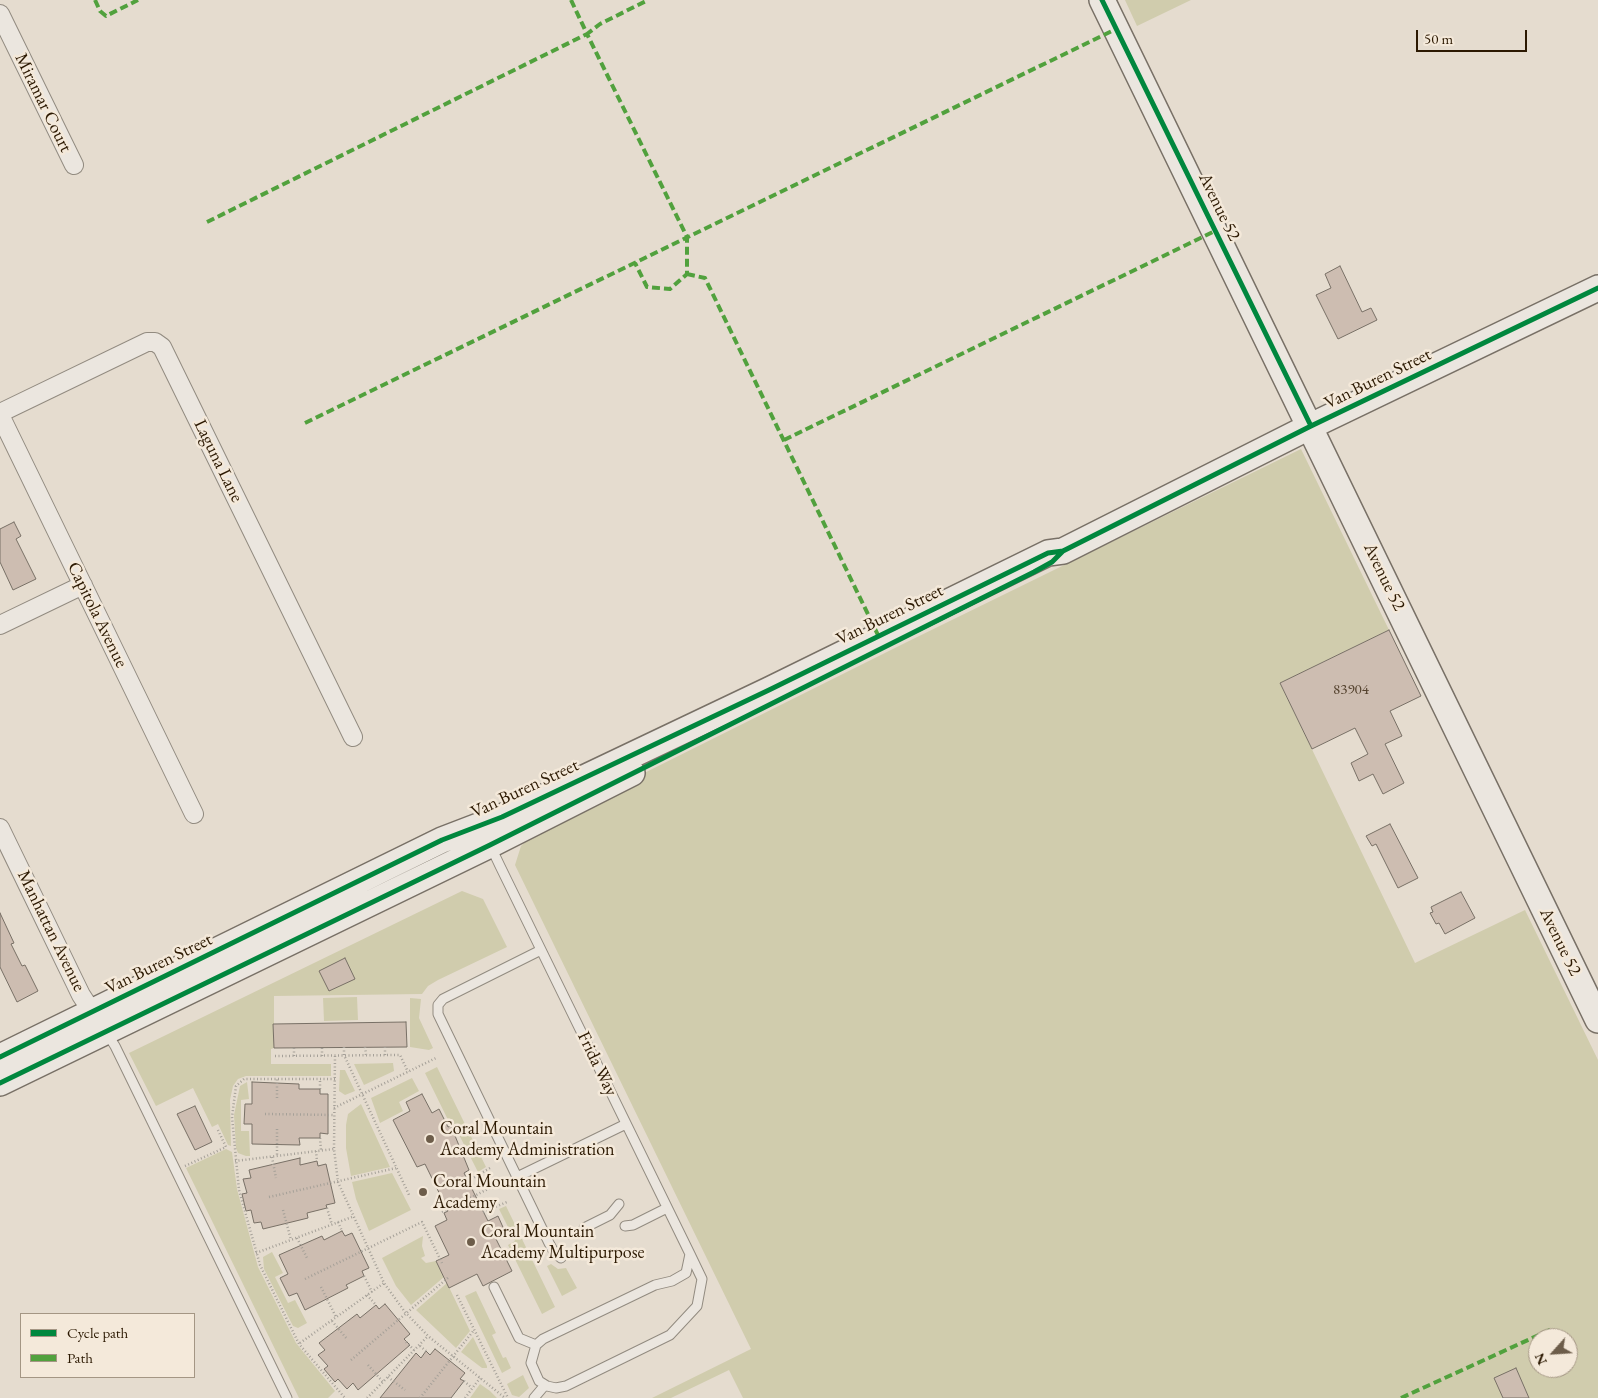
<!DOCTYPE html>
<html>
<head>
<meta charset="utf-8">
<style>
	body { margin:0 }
	#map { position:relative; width:1598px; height:1398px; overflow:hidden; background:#e5dccf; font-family:"EB Garamond",serif }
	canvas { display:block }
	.legend { position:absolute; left:20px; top:1313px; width:175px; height:65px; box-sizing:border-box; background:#f4e9da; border:1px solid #a49684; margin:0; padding:6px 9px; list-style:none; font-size:15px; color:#2c1902 }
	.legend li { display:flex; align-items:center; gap:10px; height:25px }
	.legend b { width:25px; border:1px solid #a49684 }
	.north { position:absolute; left:1528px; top:1328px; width:50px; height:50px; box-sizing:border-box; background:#f4e9da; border:1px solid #a49684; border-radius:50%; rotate:244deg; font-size:14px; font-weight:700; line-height:20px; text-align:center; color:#2c1902 }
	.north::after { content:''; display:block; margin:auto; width:18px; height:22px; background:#6d5d4a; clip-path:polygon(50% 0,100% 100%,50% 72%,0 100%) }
	.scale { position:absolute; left:1416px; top:30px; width:111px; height:22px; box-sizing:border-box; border:2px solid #2c1902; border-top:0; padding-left:6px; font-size:15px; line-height:18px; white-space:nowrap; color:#2c1902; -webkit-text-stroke:4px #f4e9da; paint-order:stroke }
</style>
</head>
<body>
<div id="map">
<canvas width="1598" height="1398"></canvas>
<ul class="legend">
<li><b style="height:6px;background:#00873e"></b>Cycle path</li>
<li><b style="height:6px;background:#51a13d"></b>Path</li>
</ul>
<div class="north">N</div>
<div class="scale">50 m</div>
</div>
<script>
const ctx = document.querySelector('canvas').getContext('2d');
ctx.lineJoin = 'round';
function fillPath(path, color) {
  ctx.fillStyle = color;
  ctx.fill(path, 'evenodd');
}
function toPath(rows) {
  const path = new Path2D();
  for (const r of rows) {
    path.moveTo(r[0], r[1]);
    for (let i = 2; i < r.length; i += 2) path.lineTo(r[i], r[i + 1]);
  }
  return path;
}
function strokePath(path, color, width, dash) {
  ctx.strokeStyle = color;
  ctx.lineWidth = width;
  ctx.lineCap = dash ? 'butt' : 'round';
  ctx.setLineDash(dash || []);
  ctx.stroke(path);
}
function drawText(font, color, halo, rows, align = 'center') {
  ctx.font = font + ' "EB Garamond",serif';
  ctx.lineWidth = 5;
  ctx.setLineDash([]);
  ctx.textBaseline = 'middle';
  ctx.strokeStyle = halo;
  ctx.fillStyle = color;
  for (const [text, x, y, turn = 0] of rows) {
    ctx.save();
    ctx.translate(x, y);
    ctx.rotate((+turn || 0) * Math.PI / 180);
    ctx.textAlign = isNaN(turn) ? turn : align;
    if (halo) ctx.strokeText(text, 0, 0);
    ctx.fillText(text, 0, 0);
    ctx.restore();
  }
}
fillPath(toPath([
	[1125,0,1191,0,1137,26],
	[1301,449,1389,630,1280,683,1415,963,1525,910,1598,1060,1598,1398,743,1398,729,1370,671,1398,652,1398,751,1349,515,865,521,846,546,822,907,642],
	[1538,1338,1568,1338,1568,1368,1538,1368],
	[462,891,483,899,507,947,438,980,428,986,422,994,274,996,274,1048,271,1049,271,1064,331,1064,331,1076,246,1076,238,1079,233,1086,230,1100,231,1146,228,1145,218,1124,212,1127,193,1088,156,1106,129,1053],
	[357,997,358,1020,324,1021,323,998],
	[410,998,421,999,419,1018,433,1048,429,1050,410,1047],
	[393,1063,394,1071,364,1085,354,1064],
	[437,1067,486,1167,478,1172,454,1125,451,1126,425,1073],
	[340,1070,345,1070,355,1091,345,1095,339,1091],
	[412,1078,419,1091,399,1102,403,1111,380,1123,371,1098],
	[247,1082,249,1099,241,1100,241,1131,249,1131,250,1156,246,1156,238,1153,236,1148,234,1115,240,1086],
	[361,1104,390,1167,351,1176,346,1148,346,1125,348,1114],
	[226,1149,232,1152,237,1189,258,1267,296,1343,335,1391,328,1398,299,1398,186,1168],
	[392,1173,411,1210,369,1231,356,1199,352,1182],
	[506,1206,555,1307,542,1314,508,1245,515,1241,499,1209],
	[423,1236,422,1246,425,1256,421,1258,426,1263,436,1261,444,1277,411,1305,396,1286,382,1258],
	[272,1252,283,1273,275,1277,288,1303,295,1300,307,1323,298,1328,293,1326,264,1269,263,1257],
	[551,1264,558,1269,566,1268,577,1288,562,1296,547,1266],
	[447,1283,470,1331,456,1348,416,1310],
	[476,1291,496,1333,492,1335,503,1358,506,1357,511,1368,502,1373,465,1296],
	[473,1337,487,1366,487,1368,482,1368,461,1352],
	[523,1375,529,1388,519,1397,512,1395,507,1384],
	[480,1384,490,1391,497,1398,470,1398]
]), '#d0ccad');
const building = toPath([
	[1340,266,1362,312,1371,308,1377,320,1338,339,1316,295,1331,288,1325,274,1340,266],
	[14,522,21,536,16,539,36,579,13,590,0,562,0,529,14,522],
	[1389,630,1421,696,1390,711,1402,736,1385,744,1404,783,1383,794,1373,774,1359,781,1351,763,1368,754,1355,728,1312,749,1280,683,1389,630],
	[1390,824,1418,878,1398,888,1376,844,1372,846,1366,836,1390,824],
	[1461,892,1475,918,1445,934,1439,923,1436,924,1430,913,1433,912,1431,907,1461,892],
	[0,913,14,943,11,944,22,966,25,965,38,991,17,1002,0,967,0,913],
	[345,958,355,979,329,991,319,971,345,958],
	[406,1022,407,1047,274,1048,273,1024,406,1022],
	[252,1082,299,1084,299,1089,320,1089,320,1094,328,1094,328,1134,320,1133,320,1138,299,1138,300,1145,252,1144,252,1124,244,1124,245,1104,252,1104,252,1082],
	[422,1094,432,1113,439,1109,448,1127,451,1126,469,1170,464,1173,488,1221,498,1216,506,1234,496,1239,512,1271,483,1286,477,1274,449,1288,436,1261,449,1255,435,1226,447,1220,444,1213,448,1211,425,1164,417,1167,393,1120,410,1111,406,1102,422,1094],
	[195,1106,212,1142,195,1150,177,1114,195,1106],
	[300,1158,300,1165,317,1161,318,1166,326,1164,335,1203,326,1205,327,1208,307,1213,308,1218,263,1229,261,1222,254,1223,251,1210,246,1211,242,1194,247,1193,243,1179,251,1178,249,1170,300,1158],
	[342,1231,345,1236,352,1233,369,1268,362,1271,364,1276,346,1285,348,1288,305,1310,297,1293,289,1296,280,1278,288,1274,279,1255,322,1236,324,1240,342,1231],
	[385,1304,410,1334,404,1339,410,1345,358,1390,353,1383,347,1389,338,1379,335,1382,324,1369,328,1366,318,1355,325,1350,319,1343,357,1314,360,1318,376,1305,379,1309,385,1304],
	[435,1349,465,1373,460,1379,464,1381,451,1398,380,1398,416,1353,421,1358,426,1351,430,1355,435,1349],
	[1516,1368,1529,1398,1503,1398,1494,1378,1516,1368]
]);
fillPath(building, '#cdbdb1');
strokePath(building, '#787066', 1);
const lane = toPath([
	[490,845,500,866,690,1254,702,1279,697,1306,670,1335,566,1386,556,1388,547,1386,539,1381,531,1363,536,1345,543,1339,655,1285,672,1281,686,1273,690,1254],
	[541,950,443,999,438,1005,438,1014,549,1243,554,1252,561,1258],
	[106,1032,115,1046,287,1398],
	[517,1177,626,1124],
	[625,1226,633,1225,667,1208],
	[584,1228,610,1215,619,1204],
	[494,1287,519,1338,536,1345],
	[534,1398,545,1385]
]);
const street = toPath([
	[0,14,74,165],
	[0,413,147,342,155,342,162,347,353,737],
	[0,415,194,814],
	[0,625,83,585],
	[0,828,81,995,98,1021]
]);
const secondary = toPath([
	[1102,0,1598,1020],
	[0,1057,442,840,502,817,769,690,1048,553,1063,551,1311,426,1598,288],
	[0,1083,490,845,632,773]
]);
strokePath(lane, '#928b80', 11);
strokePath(street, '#928b80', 20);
strokePath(secondary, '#787066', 28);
strokePath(toPath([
	[344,1047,344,1055,410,1197],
	[365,1047,366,1055],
	[385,1055,385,1047],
	[275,1056,400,1055,408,1072],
	[294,1056,294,1048],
	[322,1056,322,1047],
	[335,1056,334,1149,338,1182,384,1283,405,1312,428,1336,505,1398],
	[335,1079,244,1079,236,1086,232,1117,239,1190,260,1265,299,1344,345,1398],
	[320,1089,320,1079],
	[277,1098,277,1079],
	[334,1108,436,1058],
	[265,1114,334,1115],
	[277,1129,277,1156],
	[320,1138,321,1150],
	[316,1151,317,1161],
	[272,1157,276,1178],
	[235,1161,334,1149],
	[185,1166,226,1147,217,1128],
	[468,1181,490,1168],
	[269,1197,396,1168],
	[327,1208,332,1225],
	[283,1210,291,1240],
	[442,1212,498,1184],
	[483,1212,507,1202],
	[338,1222,342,1231],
	[297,1238,307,1258],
	[256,1253,352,1217],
	[364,1276,372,1292],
	[305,1279,422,1222,442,1263],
	[321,1287,336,1317],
	[367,1295,376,1305],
	[457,1295,508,1398],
	[332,1321,347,1339],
	[406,1342,414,1350],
	[300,1343,384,1283],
	[420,1346,426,1351],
	[351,1360,449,1277],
	[368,1365,383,1382],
	[388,1377,405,1390],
	[464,1381,472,1388],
	[367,1398,428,1336],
	[420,1398,474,1330],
	[465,1398,480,1378]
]), '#a5a098', 2.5, [1, 2.5]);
strokePath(lane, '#ebe6df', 9);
strokePath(street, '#ebe6df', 18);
strokePath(secondary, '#ebe6df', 25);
strokePath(toPath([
	[95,0,100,11,106,16,138,0],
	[571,0,587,34,600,24,648,0],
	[207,222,587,34,687,237,687,274,670,289,647,287,635,263],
	[687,274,705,278,879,637],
	[305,423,1116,29],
	[784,440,1215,231],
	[1401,1398,1552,1329]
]), '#51a13d', 4, [8, 4]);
strokePath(toPath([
	[1102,0,1311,426],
	[0,1057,442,840,502,817,769,690,1048,553,1063,551,1311,426,1598,288],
	[0,1083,490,845,1034,572,1052,562,1063,551]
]), '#00873e', 5);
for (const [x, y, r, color] of [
	[430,1139,5,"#6d5d4a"],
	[423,1192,5,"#6d5d4a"],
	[471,1242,5,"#6d5d4a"]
]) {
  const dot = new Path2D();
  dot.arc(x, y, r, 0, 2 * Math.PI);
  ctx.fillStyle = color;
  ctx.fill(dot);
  strokePath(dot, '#f4e9da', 2);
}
drawText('15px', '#54422e', null, [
	["83904",1351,690]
]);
drawText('18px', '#2c1902', '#f4e9da', [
	["Miramar Court",43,103,64],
	["Avenue 52",1219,207,64],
	["Van Buren Street",1378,379,-26],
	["Laguna Lane",218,461,64],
	["Avenue 52",1384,577,64],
	["Capitola Avenue",97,615,64],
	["Van Buren Street",890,615,-26],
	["Van Buren Street",525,789,-25],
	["Manhattan Avenue",51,931,64],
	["Avenue 52",1560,942,64],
	["Van Buren Street",159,964,-26],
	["Frida Way",597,1064,64]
]);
drawText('18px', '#2c1902', '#f4e9da', [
	["Coral Mountain",440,1129],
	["Academy Administration",440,1150],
	["Coral Mountain",433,1182],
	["Academy",433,1203],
	["Coral Mountain",481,1232],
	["Academy Multipurpose",481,1253]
], 'left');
</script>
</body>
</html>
